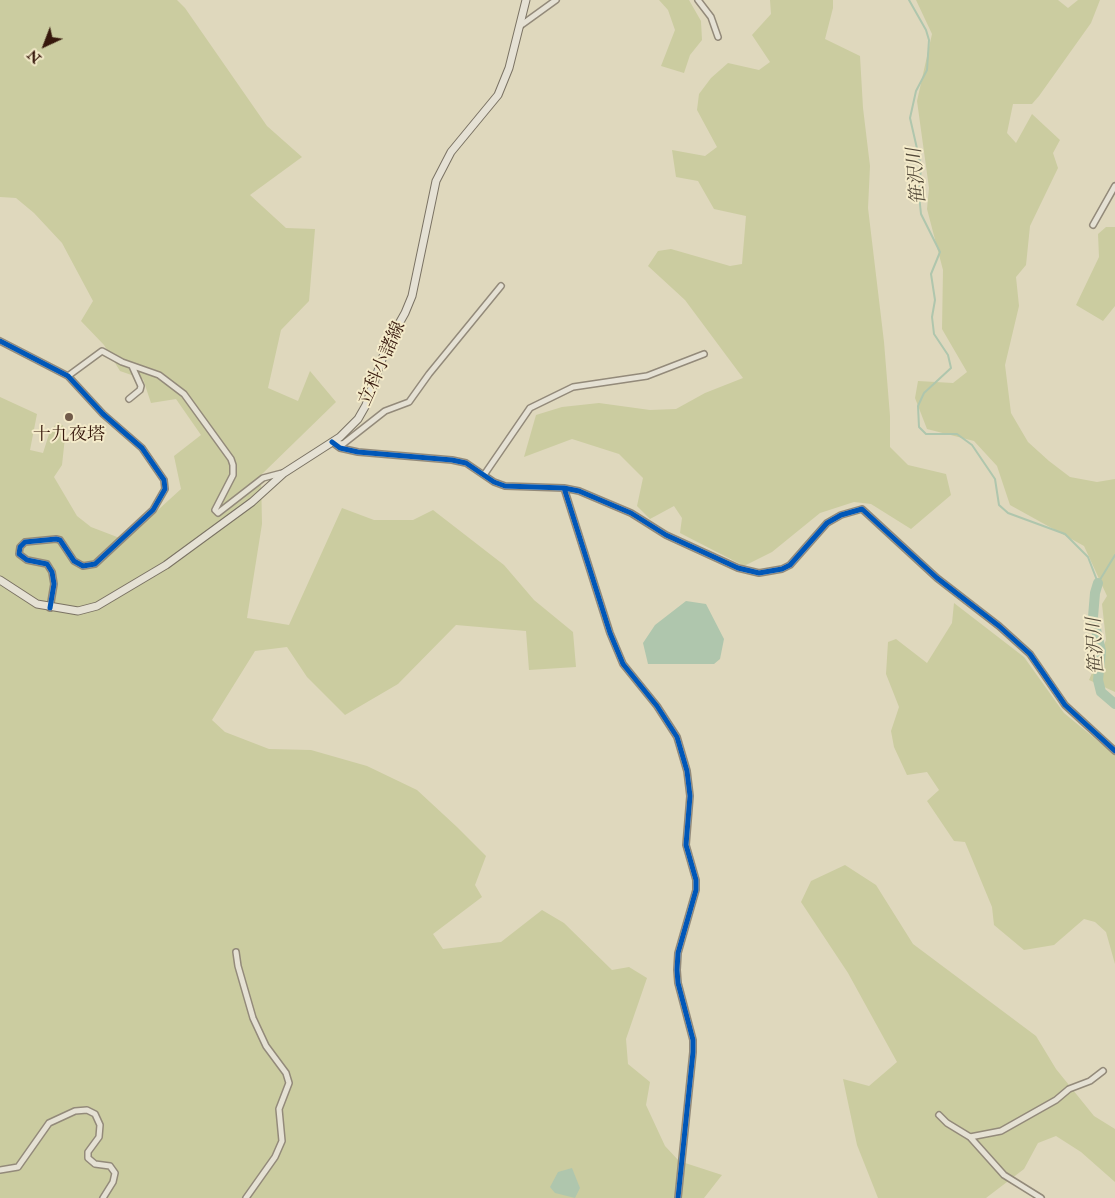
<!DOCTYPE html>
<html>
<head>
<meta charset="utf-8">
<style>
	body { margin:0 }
	#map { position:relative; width:1115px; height:1198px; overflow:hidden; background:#dfd8bd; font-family:"IM FELL Double Pica",serif }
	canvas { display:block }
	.north { position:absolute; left:20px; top:20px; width:50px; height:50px; -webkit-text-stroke:4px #f4ebca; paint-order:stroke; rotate:223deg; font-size:14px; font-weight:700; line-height:20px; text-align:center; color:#36180c }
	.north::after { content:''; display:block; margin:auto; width:18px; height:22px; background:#36180c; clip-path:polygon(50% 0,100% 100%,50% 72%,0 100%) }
</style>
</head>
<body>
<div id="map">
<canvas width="1115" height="1198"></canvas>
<div class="north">N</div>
</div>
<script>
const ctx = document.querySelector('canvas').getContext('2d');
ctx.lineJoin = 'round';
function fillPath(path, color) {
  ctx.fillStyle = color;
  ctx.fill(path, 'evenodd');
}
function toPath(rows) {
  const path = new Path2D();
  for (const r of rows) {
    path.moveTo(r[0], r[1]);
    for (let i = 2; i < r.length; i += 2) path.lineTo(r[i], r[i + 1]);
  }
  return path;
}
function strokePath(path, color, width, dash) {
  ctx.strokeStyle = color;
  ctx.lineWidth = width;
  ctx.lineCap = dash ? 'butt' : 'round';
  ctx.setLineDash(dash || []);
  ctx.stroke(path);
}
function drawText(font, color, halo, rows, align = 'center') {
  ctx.font = font + ' "IM FELL Double Pica","Noto Serif JP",serif';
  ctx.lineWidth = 4;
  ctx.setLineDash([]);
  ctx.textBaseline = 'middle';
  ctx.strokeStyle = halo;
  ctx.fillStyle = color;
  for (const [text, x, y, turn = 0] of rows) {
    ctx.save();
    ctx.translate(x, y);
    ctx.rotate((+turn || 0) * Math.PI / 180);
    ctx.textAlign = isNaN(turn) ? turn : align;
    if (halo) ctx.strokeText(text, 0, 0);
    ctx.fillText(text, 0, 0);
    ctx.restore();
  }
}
fillPath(toPath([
	[0,0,177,0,185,8,267,126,302,157,250,195,286,228,315,229,309,301,281,330,268,388,298,401,310,371,336,402,261,475,262,524,247,618,289,625,342,508,374,520,413,520,433,510,504,565,534,600,573,632,576,667,529,670,526,631,456,625,398,684,345,715,307,677,287,647,255,651,212,720,225,732,269,749,311,750,367,766,417,790,457,827,486,856,475,885,482,897,433,934,443,949,501,942,542,910,564,923,612,970,629,967,647,978,626,1039,628,1064,650,1082,646,1105,665,1146,679,1161,722,1175,704,1198,0,1198,0,397,37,414,30,450,43,453,50,431,58,422,66,428,62,465,54,477,77,516,91,527,125,540,181,489,174,456,201,435,176,399,151,403,143,379,120,371,104,345,81,321,93,301,62,243,34,213,16,198,0,197],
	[659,0,689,0,701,21,702,40,690,55,684,73,661,66,675,30,668,10],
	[770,0,833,0,833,8,825,39,860,56,863,108,870,166,868,208,884,342,890,416,890,447,908,465,946,474,951,495,911,529,871,504,854,502,820,513,772,552,744,566,680,533,682,518,674,506,650,519,637,506,643,478,619,454,572,439,524,457,536,415,562,407,599,403,650,410,676,409,705,393,743,378,685,300,648,266,658,251,671,249,730,266,742,264,746,216,714,209,698,181,676,177,672,150,705,156,717,147,697,110,699,94,711,78,728,63,759,70,770,62,752,35,771,14],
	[916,0,1058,0,1068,8,1078,0,1100,0,1091,23,1039,96,1032,104,1013,104,1007,133,1016,143,1032,114,1060,140,1053,153,1058,168,1030,226,1026,265,1016,277,1019,306,1005,365,1011,413,1028,442,1049,461,1070,477,1097,482,1115,479,1115,692,1089,680,1106,640,1102,604,1107,596,1084,546,1010,505,997,466,974,441,927,429,915,398,918,381,953,383,967,372,942,329,943,270,927,209,929,188,917,101,932,34],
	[1106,227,1115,227,1115,306,1103,321,1076,305,1099,257,1098,234],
	[954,603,1024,657,1064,713,1115,755,1115,964,1106,932,1095,922,1084,919,1054,945,1024,950,994,925,992,907,965,842,954,841,927,801,939,790,927,772,907,775,894,747,891,731,899,707,886,674,888,642,896,639,927,663,952,623],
	[845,865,876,885,913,944,1036,1036,1056,1069,1094,1116,1115,1129,1115,1182,1081,1152,1056,1136,1038,1143,1024,1169,986,1198,878,1198,857,1145,843,1079,869,1086,897,1062,848,973,801,902,811,881]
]), '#cbcca0');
fillPath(toPath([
	[686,601,706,604,724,639,720,659,714,664,648,664,643,643,655,625],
	[572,1168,580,1188,575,1198,555,1193,550,1187,558,1172]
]), '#afc6ad');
strokePath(toPath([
	[909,0,926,30,929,40,927,70,916,91,910,118,921,166,919,195,921,214,940,252,931,274,935,300,932,317,934,334,948,355,951,368,924,393,918,406,919,427,926,434,957,434,972,445,995,479,999,505,1008,513,1065,534,1088,557,1098,583],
	[1098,583,1115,555]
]), '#afc6ad', 2);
strokePath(toPath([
	[1098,583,1095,593,1093,617,1101,651,1098,680,1101,692,1115,704]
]), '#afc6ad', 10);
const street = toPath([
	[698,0,711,17,718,37],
	[520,26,556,0],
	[1093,225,1115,186],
	[0,341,68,376,103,414,142,448,164,480,165,489,153,510,95,564,83,566,74,561,60,540,56,539,25,542,20,547,19,554,27,560,47,564,52,572,54,584,50,608],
	[68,376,102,351,122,362,159,375,184,394,231,459,233,465,233,475,215,510,218,513,263,478,282,473],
	[129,399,140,390,141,386,132,366],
	[332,442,340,448,358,452,452,460,466,463,494,482,505,486,564,488,579,491,631,513,666,535,738,568,759,573,782,569,790,565,827,523,841,515,862,509,937,578,999,626,1030,654,1065,705,1115,751],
	[335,443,343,444,385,411,409,402,429,374,501,286],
	[484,475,530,408,573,387,647,376,704,354],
	[564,488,610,633,623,664,657,706,677,737,687,771,690,796,686,845,696,880,696,890,678,953,677,970,678,983,693,1040,693,1052,678,1198],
	[236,952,238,966,253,1018,266,1046,286,1073,289,1083,279,1109,282,1141,275,1157,246,1198],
	[939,1115,947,1123,970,1137,1004,1175,1041,1198],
	[970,1137,1001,1131,1056,1100,1069,1089,1090,1081,1103,1071],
	[0,1170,18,1167,49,1123,75,1111,87,1110,95,1114,100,1125,99,1137,88,1152,88,1158,95,1164,110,1166,115,1173,113,1182,103,1198]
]);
const secondary = toPath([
	[0,580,37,604,78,611,97,606,166,565,252,502,284,473,340,437,358,419,366,405,387,345,405,313,412,296,436,181,451,152,498,95,509,68,526,0]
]);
strokePath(street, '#938a7a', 8);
strokePath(secondary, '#7a7263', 9);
strokePath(street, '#e5e1d4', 5);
strokePath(secondary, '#e5e1d4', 7);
strokePath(toPath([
	[0,341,68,376,103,414,142,448,164,480,165,489,153,510,95,564,83,566,74,561,60,540,56,539,25,542,20,547,19,554,27,560,47,564,52,572,54,584,50,608],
	[332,442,340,448,358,452,452,460,466,463,494,482,505,486,564,488,579,491,631,513,666,535,738,568,759,573,782,569,790,565,827,523,841,515,862,509,937,578,999,626,1030,654,1065,705,1115,751],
	[564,488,610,633,623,664,657,706,677,737,687,771,690,796,686,845,696,880,696,890,678,953,677,970,678,983,693,1040,693,1052,678,1198]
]), '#0057b8', 5);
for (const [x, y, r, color] of [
	[69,417,5,"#715b4a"]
]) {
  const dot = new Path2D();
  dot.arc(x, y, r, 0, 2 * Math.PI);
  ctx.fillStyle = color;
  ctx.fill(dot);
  strokePath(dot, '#f4ebca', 2);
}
drawText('18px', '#36180c', '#f4ebca', [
	["立科小諸線",383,364,-66]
]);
drawText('18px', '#36180c', '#f4ebca', [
	["十九夜塔",69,436]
]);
drawText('italic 19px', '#544a3a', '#f4ebca', [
	["笹沢川",918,176,-95],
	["笹沢川",1097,646,-93]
]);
</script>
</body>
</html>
